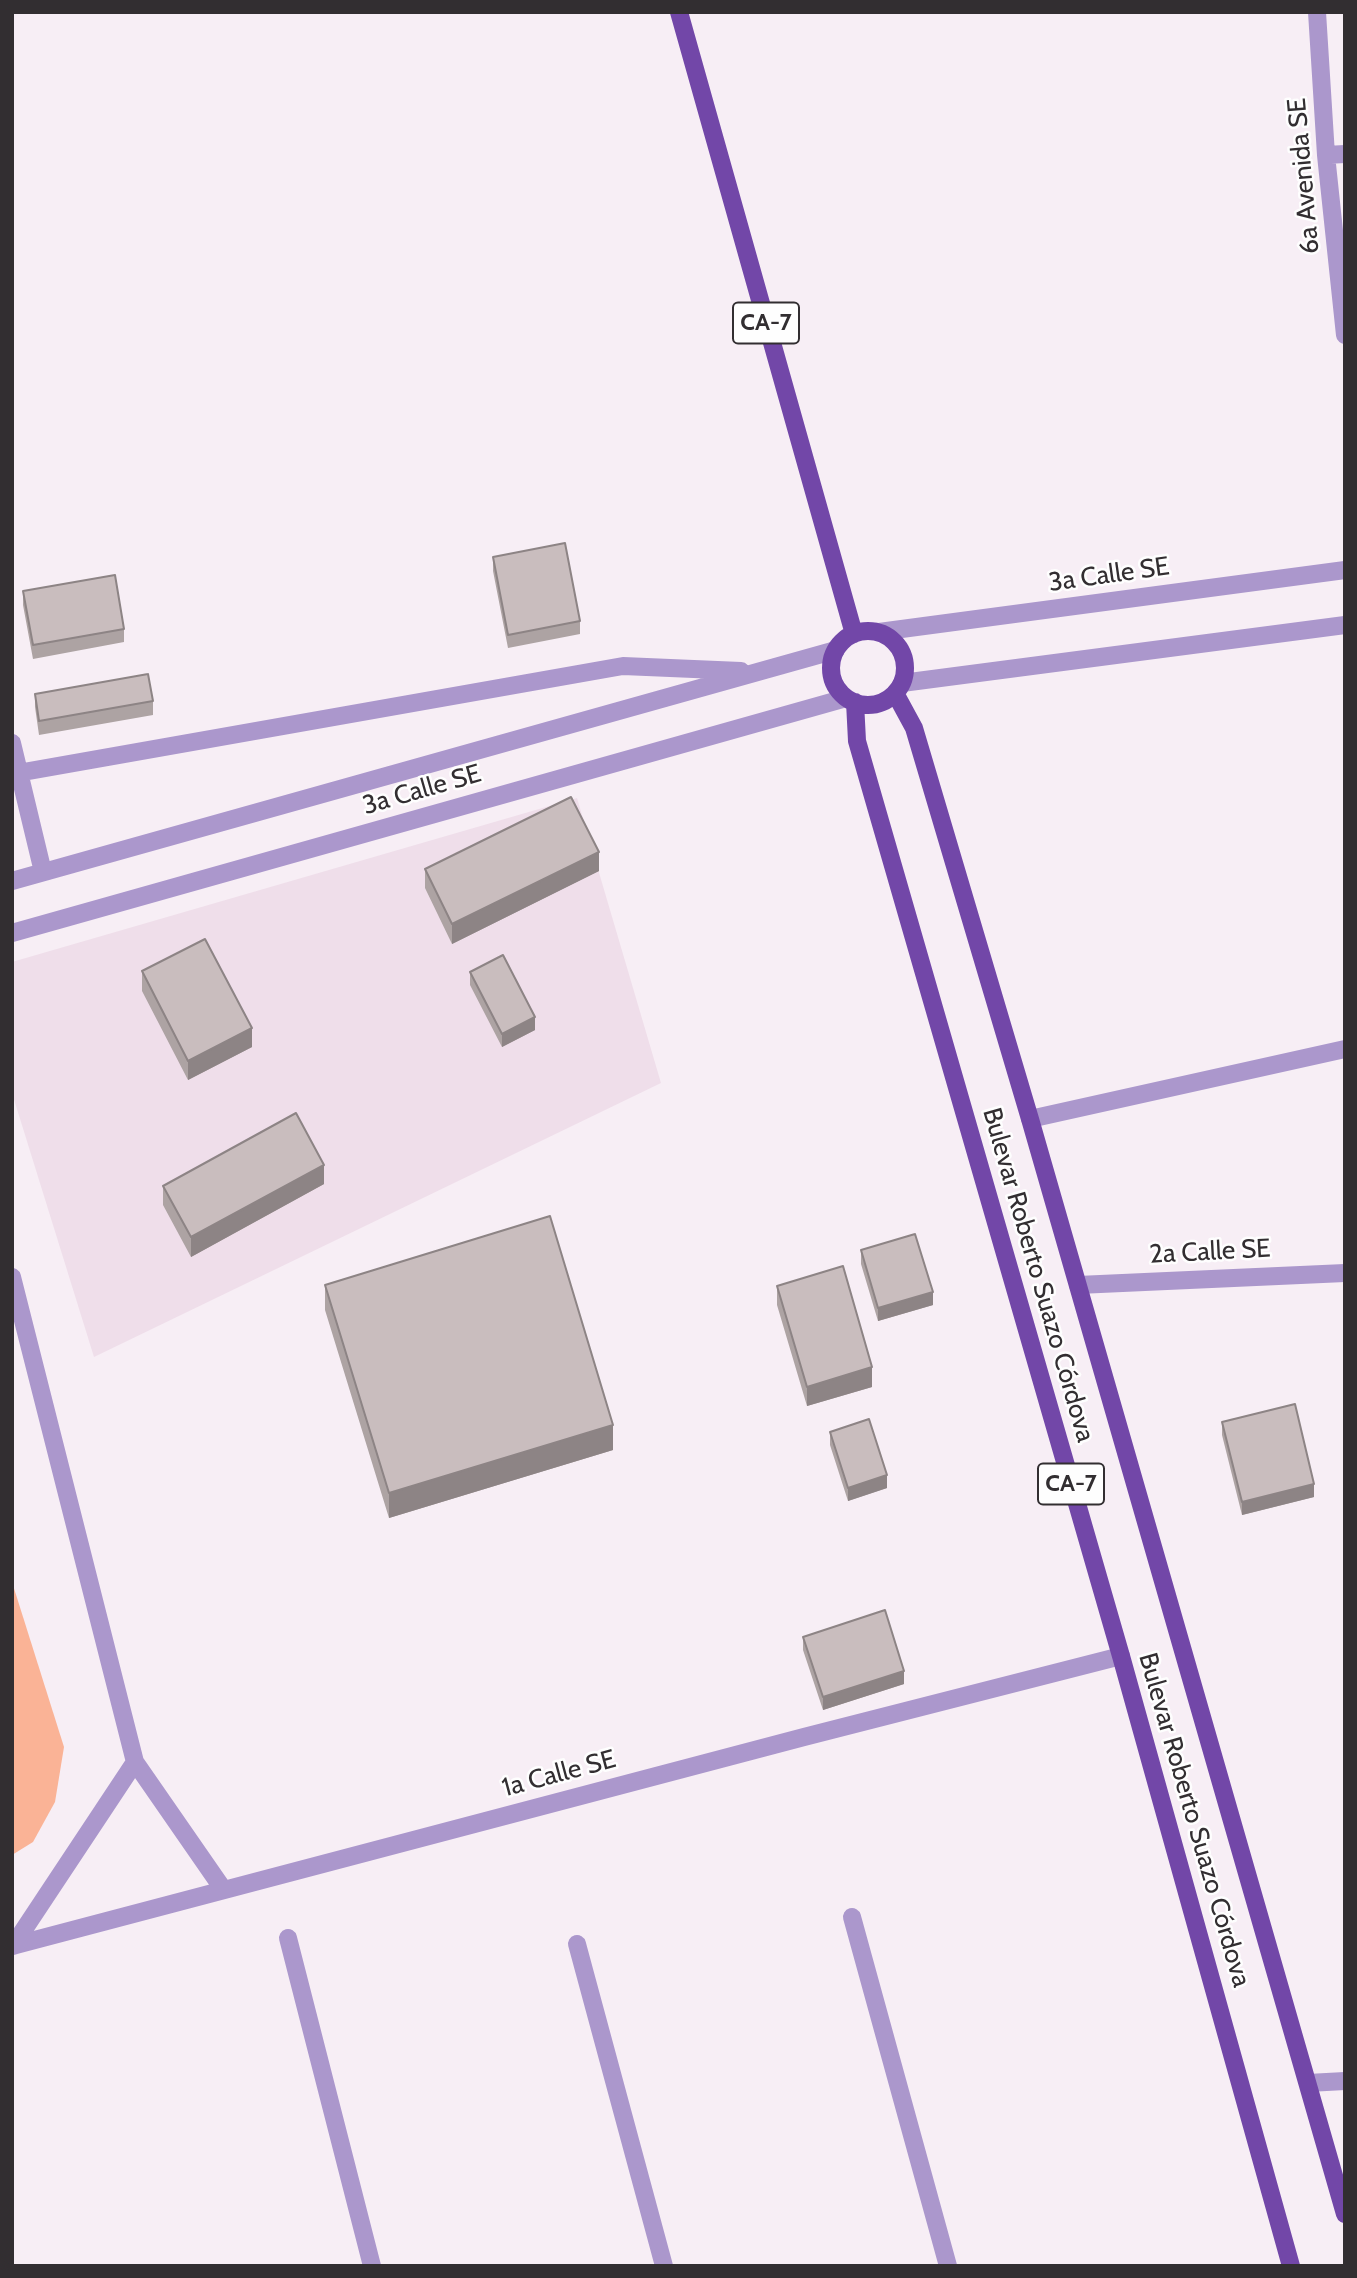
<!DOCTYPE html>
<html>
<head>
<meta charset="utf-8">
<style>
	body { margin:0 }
	#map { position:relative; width:1357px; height:2278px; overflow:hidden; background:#f7eef5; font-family:Cabin,sans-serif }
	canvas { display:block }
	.frame { position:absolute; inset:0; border:14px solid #322e31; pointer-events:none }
</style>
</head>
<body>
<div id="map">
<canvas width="1357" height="2278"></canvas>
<div class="frame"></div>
</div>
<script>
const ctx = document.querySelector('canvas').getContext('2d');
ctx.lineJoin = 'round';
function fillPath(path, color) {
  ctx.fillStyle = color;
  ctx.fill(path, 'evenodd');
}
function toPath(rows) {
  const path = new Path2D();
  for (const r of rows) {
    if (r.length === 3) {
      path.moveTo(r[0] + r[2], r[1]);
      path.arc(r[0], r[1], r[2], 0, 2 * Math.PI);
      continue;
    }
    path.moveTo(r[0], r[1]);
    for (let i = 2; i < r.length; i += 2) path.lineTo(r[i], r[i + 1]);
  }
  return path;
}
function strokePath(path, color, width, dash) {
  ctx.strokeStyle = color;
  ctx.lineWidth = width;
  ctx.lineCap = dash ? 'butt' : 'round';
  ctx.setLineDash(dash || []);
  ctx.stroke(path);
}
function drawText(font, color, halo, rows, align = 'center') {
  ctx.font = font + ' Cabin,sans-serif';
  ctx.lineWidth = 5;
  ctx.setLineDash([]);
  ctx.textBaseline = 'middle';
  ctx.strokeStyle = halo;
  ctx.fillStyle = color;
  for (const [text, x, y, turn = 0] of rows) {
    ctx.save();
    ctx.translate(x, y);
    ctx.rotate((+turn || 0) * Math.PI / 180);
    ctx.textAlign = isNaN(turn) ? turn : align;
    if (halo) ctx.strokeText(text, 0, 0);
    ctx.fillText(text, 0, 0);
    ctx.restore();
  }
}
fillPath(toPath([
	[577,798,661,1083,94,1357,12,1093,12,962]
]), '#efdeea');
fillPath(toPath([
	[12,1582,64,1747,55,1802,33,1842,12,1855]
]), '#fab396');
strokePath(toPath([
	[1317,12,1326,155,1345,335],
	[1326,155,1345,154],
	[879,632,1345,570],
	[902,683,1345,625],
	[12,743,43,872],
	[12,774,623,666,741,671],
	[12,881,836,650],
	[12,933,846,698],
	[1030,1119,1345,1049],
	[12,1277,135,1762,223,1889],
	[1078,1285,1345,1273],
	[852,1917,948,2266],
	[288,1938,372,2266],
	[577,1944,664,2266],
	[12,1946,804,1737,1121,1656],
	[13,1946,135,1762],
	[1308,2083,1345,2081]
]), '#ab97cc', 18);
strokePath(toPath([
	[679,12,854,634],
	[868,668,37],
	[895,693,914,728,1030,1119,1345,2214],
	[855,702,857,741,1121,1656,1291,2266]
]), '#7247a8', 18);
fillPath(toPath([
	[493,557,580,621,580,634,508,648,493,571],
	[23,591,124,629,124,642,33,659,23,605],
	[35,694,153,701,153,715,39,735,35,707],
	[425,869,599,871,452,944,425,888],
	[142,971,252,1047,188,1080,142,991],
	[470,972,535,1030,502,1047,470,985],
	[324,1184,191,1257,163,1205,163,1186],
	[861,1250,933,1305,878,1321,861,1264],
	[325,1285,613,1450,389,1518,325,1310],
	[777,1286,872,1387,807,1406,777,1305],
	[1222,1422,1314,1497,1242,1515,1222,1435],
	[830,1432,887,1488,848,1501,830,1445],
	[803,1637,904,1684,823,1710,803,1650]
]), '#ada3a3');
fillPath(toPath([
	[599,852,599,871,452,944,452,924],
	[535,1017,535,1030,502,1047,502,1034],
	[252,1028,252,1047,188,1080,188,1061],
	[324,1165,324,1184,191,1257,191,1237],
	[933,1292,933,1305,878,1321,878,1308],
	[872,1367,872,1387,807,1406,807,1387],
	[613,1425,613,1450,389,1518,389,1493],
	[887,1475,887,1488,848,1501,848,1488],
	[1314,1484,1314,1497,1242,1515,1242,1502],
	[904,1671,904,1684,823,1710,823,1697]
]), '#8d8485');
const building = toPath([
	[565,543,580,621,508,635,493,557,565,543],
	[115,575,124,629,33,645,23,591,115,575],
	[148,674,153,701,39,721,35,694,148,674],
	[571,797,599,852,452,924,425,869,571,797],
	[205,939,252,1028,188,1061,142,971,205,939],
	[503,955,535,1017,502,1034,470,972,503,955],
	[296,1113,324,1165,191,1237,163,1186,296,1113],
	[550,1216,613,1425,389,1493,325,1285,550,1216],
	[915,1234,933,1292,878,1308,861,1250,915,1234],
	[843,1266,872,1367,807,1387,777,1286,843,1266],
	[1295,1404,1314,1484,1242,1502,1222,1422,1295,1404],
	[869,1419,887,1475,848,1488,830,1432,869,1419],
	[885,1610,904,1671,823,1697,803,1637,885,1610]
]);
fillPath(building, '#c9bdbe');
strokePath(building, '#8d8485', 2);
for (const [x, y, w] of [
	[766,323,66],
	[1071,1484,66]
]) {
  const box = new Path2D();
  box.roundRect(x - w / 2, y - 20.5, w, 41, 5);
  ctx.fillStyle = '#fefefe';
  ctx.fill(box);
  strokePath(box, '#322e31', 2);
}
drawText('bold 24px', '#322e31', null, [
	["CA-7",766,323],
	["CA-7",1071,1484]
]);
drawText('26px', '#322e31', '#fefefe', [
	["6a Avenida SE",1304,176,-95],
	["3a Calle SE",1109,575,-8],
	["3a Calle SE",422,790,-16],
	["2a Calle SE",1210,1252,-3],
	["Bulevar Roberto Suazo Córdova",1038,1275,74],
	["1a Calle SE",559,1774,-15],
	["Bulevar Roberto Suazo Córdova",1194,1820,74]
]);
</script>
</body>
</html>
